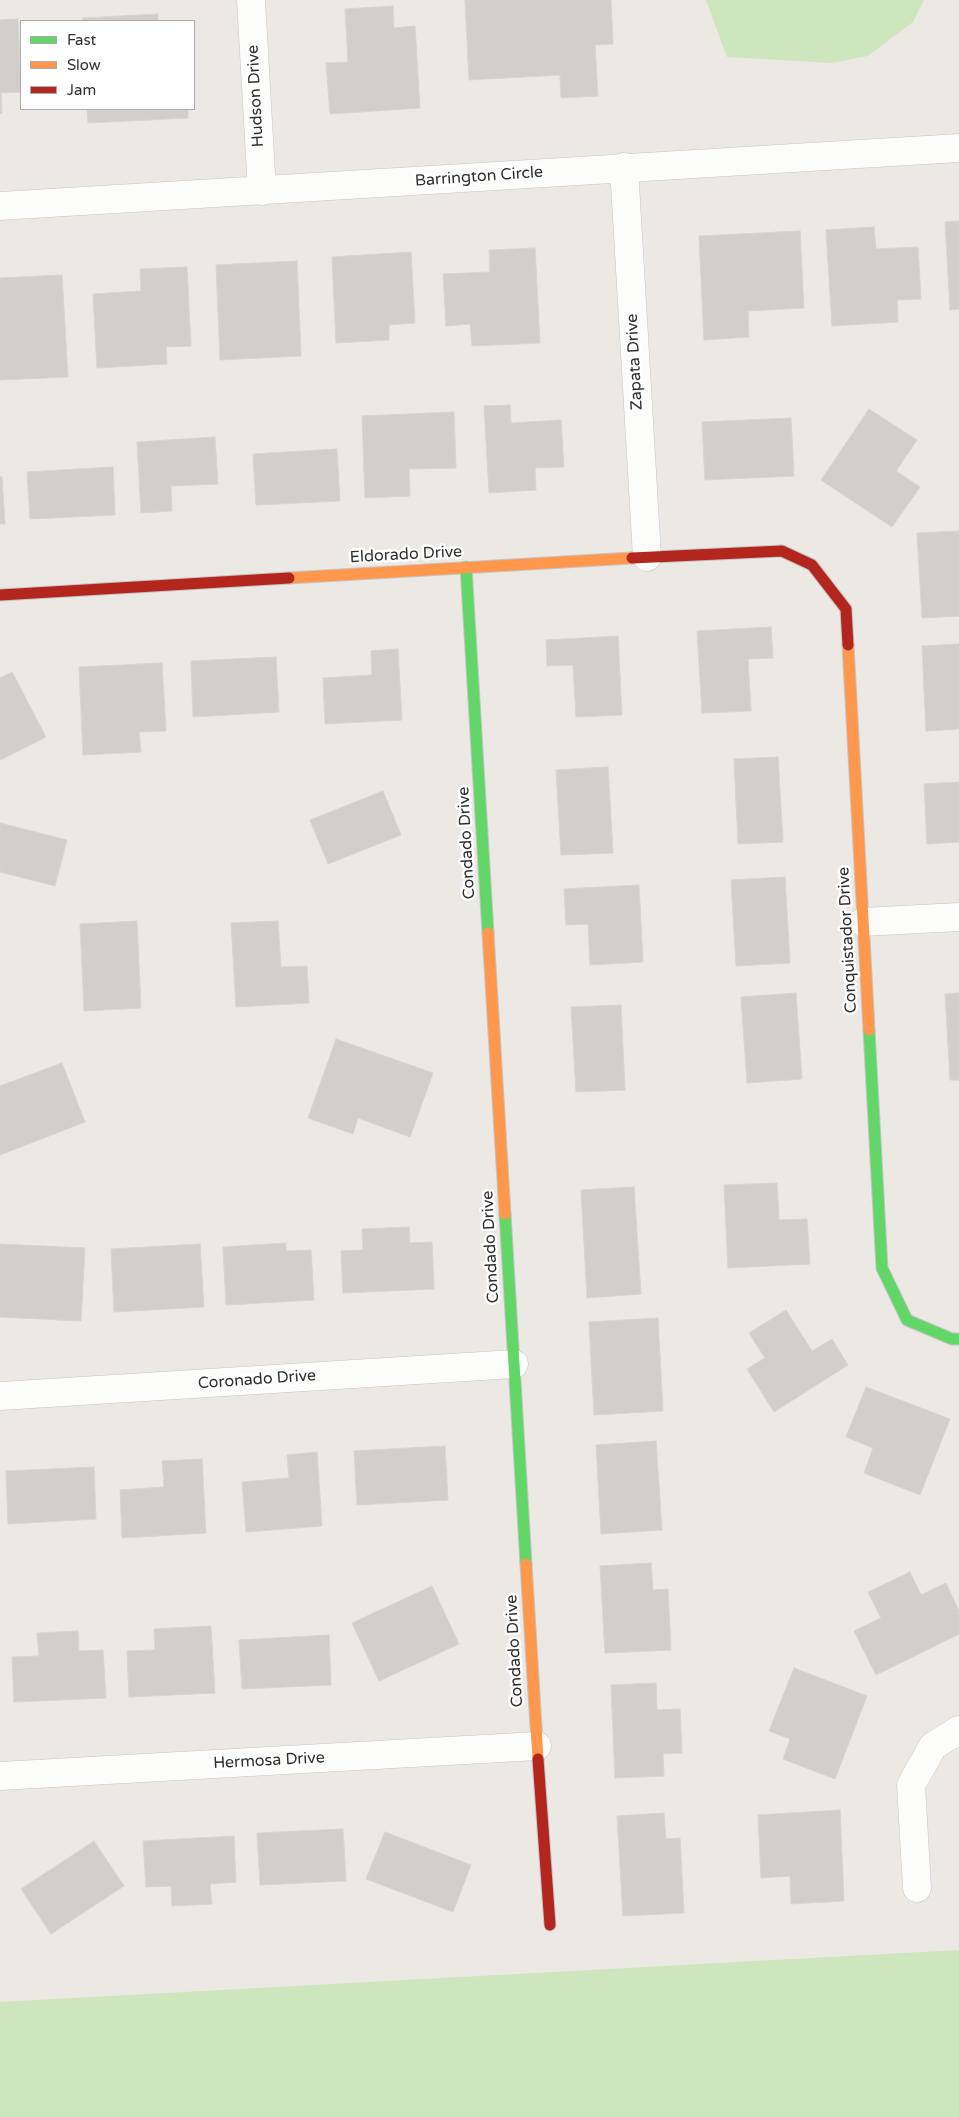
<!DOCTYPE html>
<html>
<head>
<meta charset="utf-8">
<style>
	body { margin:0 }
	#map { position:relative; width:959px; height:2117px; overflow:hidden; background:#ece8e4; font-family:"Varela Round",sans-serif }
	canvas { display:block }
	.legend { position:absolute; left:20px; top:20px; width:175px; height:90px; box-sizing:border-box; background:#fff; border:1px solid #ababab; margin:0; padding:6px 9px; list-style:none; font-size:15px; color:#2e2e2e }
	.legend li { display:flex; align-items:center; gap:10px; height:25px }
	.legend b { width:25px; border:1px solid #ababab }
</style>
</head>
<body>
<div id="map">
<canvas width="959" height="2117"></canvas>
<ul class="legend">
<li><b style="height:6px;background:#63d668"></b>Fast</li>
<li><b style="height:6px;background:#ff974d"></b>Slow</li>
<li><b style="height:6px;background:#b3261e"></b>Jam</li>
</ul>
</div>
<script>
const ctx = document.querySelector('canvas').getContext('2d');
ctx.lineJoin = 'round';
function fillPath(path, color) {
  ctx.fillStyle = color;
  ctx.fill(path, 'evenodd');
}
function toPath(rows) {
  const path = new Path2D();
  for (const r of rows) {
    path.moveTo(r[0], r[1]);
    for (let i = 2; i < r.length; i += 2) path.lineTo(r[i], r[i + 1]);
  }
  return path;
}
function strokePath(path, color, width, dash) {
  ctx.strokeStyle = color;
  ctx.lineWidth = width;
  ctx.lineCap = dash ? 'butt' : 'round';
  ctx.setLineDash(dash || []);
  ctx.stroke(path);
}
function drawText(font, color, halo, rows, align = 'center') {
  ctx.font = font + ' "Varela Round",sans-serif';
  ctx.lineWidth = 5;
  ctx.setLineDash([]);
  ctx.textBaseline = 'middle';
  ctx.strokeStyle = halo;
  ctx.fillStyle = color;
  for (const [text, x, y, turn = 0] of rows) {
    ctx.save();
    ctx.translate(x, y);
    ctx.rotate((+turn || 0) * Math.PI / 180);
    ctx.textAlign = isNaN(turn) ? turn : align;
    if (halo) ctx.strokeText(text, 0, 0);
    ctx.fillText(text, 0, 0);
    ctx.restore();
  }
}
fillPath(toPath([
	[706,0,924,0,913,22,868,56,831,63,727,57],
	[959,1950,959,2117,0,2117,0,2002]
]), '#cee6be');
const building = toPath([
	[465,0,611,0,613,44,595,45,598,96,561,98,560,75,469,80,465,0],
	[393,6,394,28,415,26,420,108,330,114,326,63,348,62,345,9,393,6],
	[158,14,158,21,83,21,83,18,158,14],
	[18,19,21,92,1,93,2,113,0,114,0,20,18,19],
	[87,109,188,109,188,118,88,123,87,109],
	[959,221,959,309,950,310,945,222,959,221],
	[874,227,876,249,918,247,921,299,897,300,898,322,832,326,826,230,874,227],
	[800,231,804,308,748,311,749,337,704,340,699,236,800,231],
	[535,248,540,343,472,346,470,324,446,326,443,274,490,272,489,250,535,248],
	[411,252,415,323,389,325,389,340,336,343,332,257,411,252],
	[297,261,301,356,220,360,216,265,297,261],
	[187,267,191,346,166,347,167,364,97,368,93,294,141,291,140,269,187,267],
	[62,275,68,377,0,380,0,278,62,275],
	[510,405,511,423,561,420,564,467,535,468,536,490,489,493,484,406,510,405],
	[869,409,917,440,896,471,920,487,892,527,821,480,869,409],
	[454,412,456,468,409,469,410,496,365,498,362,416,454,412],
	[791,418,794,476,705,480,702,422,791,418],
	[215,437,218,484,171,486,172,511,141,513,137,442,215,437],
	[337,449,340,501,256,505,253,454,337,449],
	[113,467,115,515,30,519,27,472,113,467],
	[0,477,2,477,5,524,0,524,0,477],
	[959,531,959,616,922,618,917,533,959,531],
	[771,627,773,658,748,659,751,711,702,713,697,631,771,627],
	[618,636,622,715,576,717,573,665,547,666,546,640,618,636],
	[959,644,959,729,926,731,922,646,959,644],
	[398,649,402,720,325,724,323,678,372,675,371,651,398,649],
	[276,657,279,712,193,717,191,661,276,657],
	[162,663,166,731,139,732,141,752,83,755,79,667,162,663],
	[12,672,46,737,0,760,0,678,12,672],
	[778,757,783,842,738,844,734,759,778,757],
	[608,767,613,853,561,855,556,770,608,767],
	[959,782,959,842,927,844,924,784,959,782],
	[383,791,401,835,328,864,310,820,383,791],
	[0,823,67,840,55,886,0,872,0,823],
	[785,877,790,963,736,966,731,880,785,877],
	[639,885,643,962,590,965,588,924,566,925,564,889,639,885],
	[137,921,141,1008,84,1011,80,924,137,921],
	[278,921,281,967,307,966,309,1003,236,1007,231,923,278,921],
	[796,993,802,1079,747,1083,741,997,796,993],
	[959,993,959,1080,950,1080,945,994,959,993],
	[621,1005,625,1090,576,1092,571,1007,621,1005],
	[336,1039,433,1073,410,1137,358,1118,353,1134,308,1118,336,1039],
	[62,1063,85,1122,0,1155,0,1086,62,1063],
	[777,1183,779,1220,807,1219,810,1264,728,1268,724,1185,777,1183],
	[634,1187,641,1294,587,1298,581,1190,634,1187],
	[409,1227,410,1243,432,1242,434,1289,343,1293,341,1251,363,1250,362,1229,409,1227],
	[286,1243,286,1251,311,1250,314,1300,226,1305,223,1247,286,1243],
	[0,1244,85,1248,81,1321,0,1317,0,1244],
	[200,1244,204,1307,114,1312,111,1249,200,1244],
	[786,1310,812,1351,832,1339,848,1365,774,1412,747,1369,765,1358,749,1333,786,1310],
	[658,1318,663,1411,594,1415,589,1322,658,1318],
	[866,1387,950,1419,920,1495,864,1473,873,1448,846,1437,866,1387],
	[656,1441,662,1530,601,1534,596,1445,656,1441],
	[445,1446,448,1500,357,1505,354,1451,445,1446],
	[317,1452,322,1526,246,1532,242,1482,289,1478,287,1455,317,1452],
	[202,1459,206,1533,122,1538,120,1490,164,1487,162,1461,202,1459],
	[94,1467,96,1519,8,1524,6,1471,94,1467],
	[651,1563,653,1590,668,1589,671,1650,605,1653,600,1566,651,1563],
	[910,1572,921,1595,946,1583,959,1611,959,1634,876,1675,854,1631,881,1618,868,1592,910,1572],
	[432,1586,459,1644,379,1681,352,1623,432,1586],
	[211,1626,215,1693,129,1697,127,1651,155,1650,154,1629,211,1626],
	[78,1631,79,1651,103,1650,106,1698,14,1702,12,1657,39,1656,37,1633,78,1631],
	[329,1635,331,1685,242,1689,239,1640,329,1635],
	[794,1668,867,1696,835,1779,783,1759,790,1739,769,1731,794,1668],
	[656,1683,657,1710,680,1709,682,1753,663,1754,664,1776,615,1778,611,1685,656,1683],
	[840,1810,844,1901,791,1904,790,1876,761,1878,758,1815,840,1810],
	[664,1813,666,1839,680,1838,684,1913,623,1916,617,1816,664,1813],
	[343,1829,346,1881,260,1885,257,1833,343,1829],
	[385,1832,471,1865,453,1912,366,1879,385,1832],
	[234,1836,236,1882,210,1884,212,1904,172,1906,171,1886,146,1887,143,1841,234,1836],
	[94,1841,124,1886,51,1934,21,1889,94,1841]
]);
fillPath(building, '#d1cecb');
strokePath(building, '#d7d4d0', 1);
const street = toPath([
	[251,0,262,191],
	[624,167,647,557],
	[0,206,959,148],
	[863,922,959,917],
	[0,1396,514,1364],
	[0,1776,537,1746],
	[917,1888,911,1785,933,1746,959,1730]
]);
const fast = toPath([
	[466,567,488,933],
	[869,1030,882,1268,907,1320,952,1339,959,1339],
	[505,1214,526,1564]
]);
const slow = toPath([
	[289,578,632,558],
	[848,645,869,1030],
	[488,933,505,1214],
	[526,1564,538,1759]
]);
const jam = toPath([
	[632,558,782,551,812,565,846,609,848,645],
	[0,595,289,578],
	[538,1759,550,1925]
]);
strokePath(street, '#c5c4c5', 29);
strokePath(fast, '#c5c4c5', 13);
strokePath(slow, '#c5c4c5', 13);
strokePath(jam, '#c5c4c5', 13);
strokePath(street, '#fcfcfb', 28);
strokePath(fast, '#63d668', 11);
strokePath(slow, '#ff974d', 11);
strokePath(jam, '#b3261e', 11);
drawText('16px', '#2e2e2e', '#fff', [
	["Hudson Drive",256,96,-93],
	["Barrington Circle",479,177,-4],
	["Zapata Drive",635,362,-93],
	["Eldorado Drive",406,555,-3],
	["Condado Drive",467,843,-93],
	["Conquistador Drive",848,940,-93],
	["Condado Drive",491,1247,-93],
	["Coronado Drive",257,1380,-4],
	["Condado Drive",515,1651,-93],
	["Hermosa Drive",269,1761,-3]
]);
</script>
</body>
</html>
